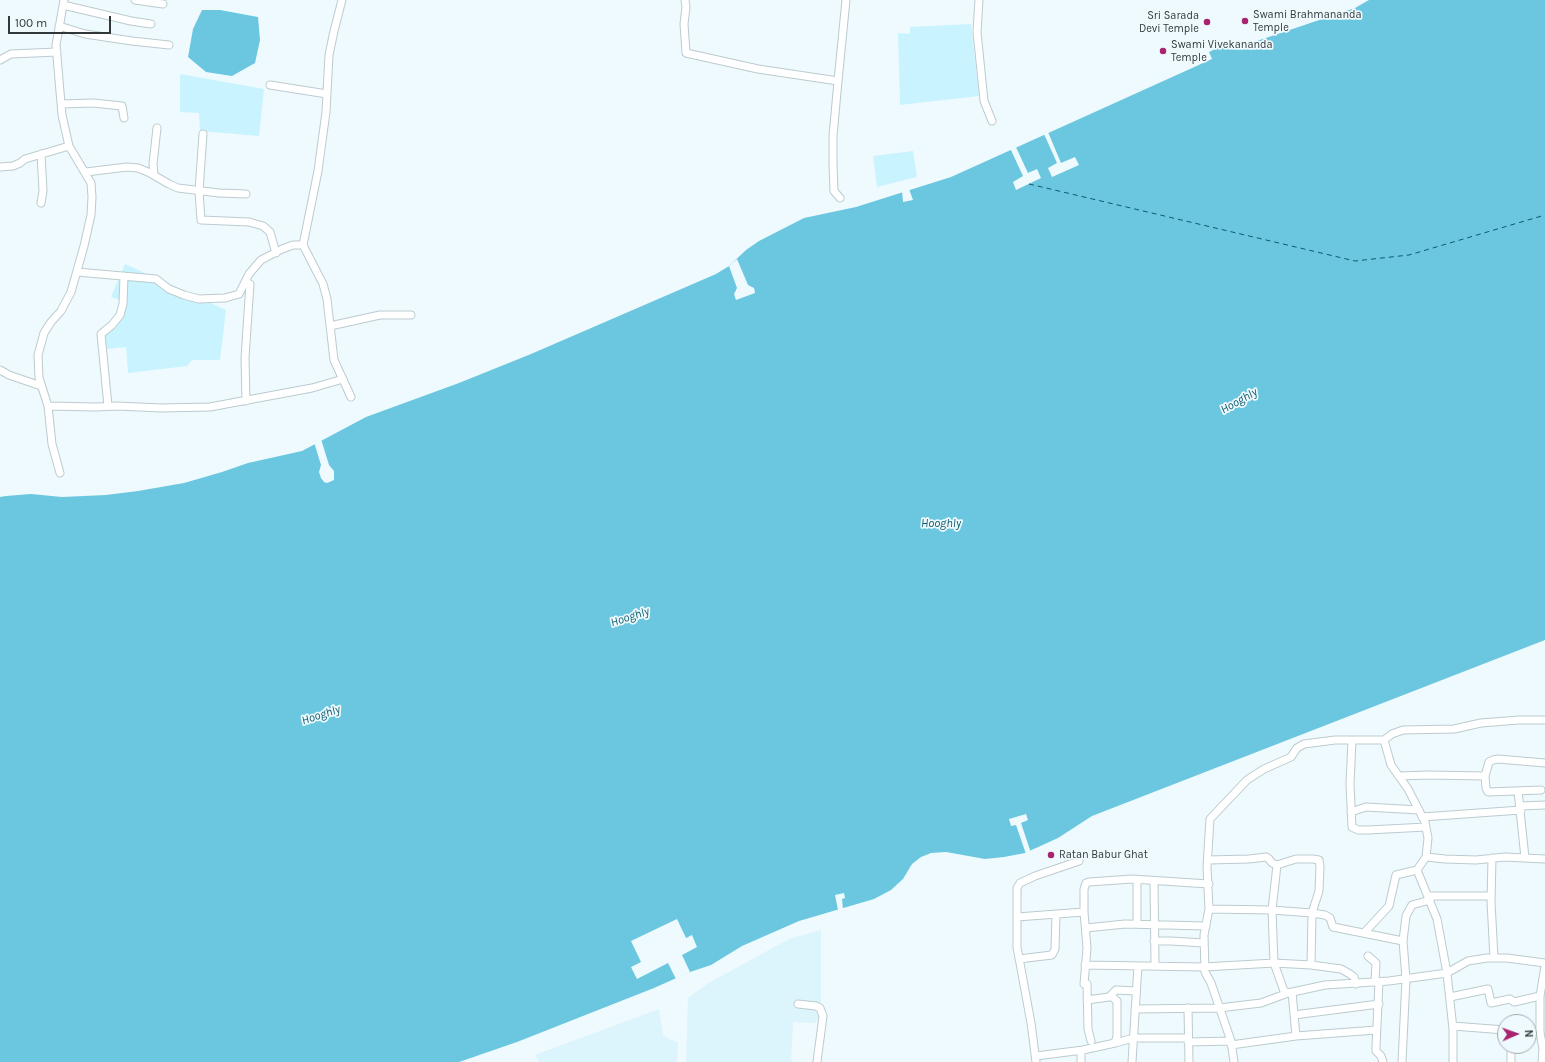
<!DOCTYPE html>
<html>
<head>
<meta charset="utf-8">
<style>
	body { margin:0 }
	#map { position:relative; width:1545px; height:1062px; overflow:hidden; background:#eefafe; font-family:Karla,sans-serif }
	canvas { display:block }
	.north { position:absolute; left:1497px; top:1014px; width:40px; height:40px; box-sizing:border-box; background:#eefafe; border:1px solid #a3acaf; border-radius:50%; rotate:88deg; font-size:11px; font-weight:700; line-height:16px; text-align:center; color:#323839 }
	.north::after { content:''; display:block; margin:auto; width:14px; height:18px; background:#a9246f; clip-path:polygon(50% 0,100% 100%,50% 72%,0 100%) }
	.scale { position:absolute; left:8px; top:16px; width:103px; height:18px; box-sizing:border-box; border:2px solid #323839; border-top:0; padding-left:5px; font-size:12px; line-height:14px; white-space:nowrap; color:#323839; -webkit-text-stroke:3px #eefafe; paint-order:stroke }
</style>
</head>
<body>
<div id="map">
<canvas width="1545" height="1062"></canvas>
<div class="north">N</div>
<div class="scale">100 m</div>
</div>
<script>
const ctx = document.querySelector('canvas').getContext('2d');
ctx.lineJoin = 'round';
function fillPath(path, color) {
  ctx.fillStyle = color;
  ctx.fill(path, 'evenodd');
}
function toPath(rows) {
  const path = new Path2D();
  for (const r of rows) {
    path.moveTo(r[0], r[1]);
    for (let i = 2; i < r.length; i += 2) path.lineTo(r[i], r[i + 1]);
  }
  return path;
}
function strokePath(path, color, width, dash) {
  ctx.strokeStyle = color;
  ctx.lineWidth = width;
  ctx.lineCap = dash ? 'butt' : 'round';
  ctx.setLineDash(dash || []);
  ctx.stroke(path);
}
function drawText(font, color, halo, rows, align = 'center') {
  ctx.font = font + ' Karla,sans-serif';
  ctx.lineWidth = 3.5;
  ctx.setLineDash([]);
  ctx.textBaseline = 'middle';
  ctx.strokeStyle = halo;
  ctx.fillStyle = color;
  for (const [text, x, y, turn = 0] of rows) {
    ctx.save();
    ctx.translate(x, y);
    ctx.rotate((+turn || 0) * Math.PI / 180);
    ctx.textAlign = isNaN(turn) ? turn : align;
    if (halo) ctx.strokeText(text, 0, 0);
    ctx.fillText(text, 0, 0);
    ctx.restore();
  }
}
fillPath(toPath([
	[821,930,821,1013,816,1023,793,1022,791,1058,793,1062,686,1062,688,998,707,984,789,939],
	[659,1009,663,1036,678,1043,677,1062,539,1062,535,1055]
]), '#dcf4fb');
fillPath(toPath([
	[971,24,979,96,900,105,898,33,910,34,910,27],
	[180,74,264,89,259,136,200,131,199,113,180,112],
	[913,151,917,177,877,187,873,156],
	[125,264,226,310,220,360,192,360,187,366,128,373,126,347,105,349,106,331,115,329,126,302,111,297]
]), '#c9f3ff');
fillPath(toPath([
	[1369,0,1545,0,1545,640,1092,816,1058,838,1025,853,1004,857,985,859,946,852,931,853,921,857,912,864,903,879,891,890,874,899,799,921,742,946,711,965,690,972,654,988,517,1042,459,1062,0,1062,0,497,6,496,31,494,62,497,106,495,138,491,184,483,222,472,248,463,302,451,366,417,459,383,531,354,716,274,729,266,746,250,759,241,804,218,856,207,951,177,1212,59,1209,52,1230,42,1233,49,1355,8],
	[202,10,220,10,258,17,260,40,255,63,232,76,206,72,188,57,193,29]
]), '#6bc7df');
fillPath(toPath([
	[1048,132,1061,163,1075,157,1079,165,1052,177,1048,168,1057,163,1044,134],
	[1015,145,1028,173,1037,169,1041,178,1016,190,1013,182,1023,176,1010,148],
	[909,189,913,200,903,202,902,191],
	[737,259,748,285,754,288,755,293,736,300,734,294,737,288,729,266],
	[321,439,329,465,334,471,334,480,327,483,324,482,321,478,319,472,321,465,314,442],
	[1026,814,1028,820,1021,823,1031,853,1026,854,1016,825,1011,826,1009,819],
	[844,893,845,898,842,899,843,909,838,910,835,895],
	[677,919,686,938,692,935,697,947,682,955,690,972,676,979,668,963,637,979,631,967,641,962,631,941]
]), '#eefafe');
strokePath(toPath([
	[1029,184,1355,261,1409,255,1545,215]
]), '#0c5b6c', 1, [5, 4]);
const minor = toPath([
	[135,0,163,4],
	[342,0,334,31,329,55,326,112,318,171,303,245,323,284,327,299,334,360,351,397],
	[685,0,686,7,684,24,686,53,758,69,838,81,833,136,833,163,834,191,840,198],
	[979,0,977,32,984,101,992,121],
	[63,5,131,21,151,24],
	[59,26,85,34,132,41,169,45],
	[0,60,11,54,57,52],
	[838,81,846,0],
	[270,85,327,94],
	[61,104,93,103,122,106,124,118],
	[203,134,199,191,201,220,249,222,263,226,270,232,276,253],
	[0,167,13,166,20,163,25,159,69,146],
	[86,172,127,167,138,168,148,172,169,184,178,188,219,193,246,194],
	[154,175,153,164,157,128],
	[41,203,43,191,41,154],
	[77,272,156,279,169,289,184,295,199,299,225,298,239,294,249,274,261,260,282,249,293,245,303,245],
	[330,326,380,315,411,315],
	[0,370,9,375,41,386],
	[246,401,245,358,250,284],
	[48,406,96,407,117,406,161,408,210,407,312,388,343,379],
	[108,406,101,334,112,325,120,315,123,304,124,276],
	[60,473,52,444,48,406,39,378,38,355,44,333,51,322,61,311,71,292,84,246,91,215,92,197,91,183,69,146,62,115,56,45,64,0],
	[1352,740,1350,784,1352,827,1358,830,1368,830,1426,827],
	[1399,776,1429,775,1485,776,1486,788,1488,792,1541,790],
	[1485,776,1489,762,1493,760,1498,759,1545,763],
	[1518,791,1525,858],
	[1520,806,1545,805],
	[1351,812,1366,807,1419,810],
	[1422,817,1521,810],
	[1426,857,1445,859,1476,860,1505,857,1545,859],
	[1492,858,1491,902,1494,958],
	[1208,860,1249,859,1266,857,1269,859,1272,863,1277,865,1296,859,1313,859,1319,860,1320,867,1319,891,1312,913,1311,965],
	[1277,865,1272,910,1274,963,1284,991,1288,993],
	[1154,881,1155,965],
	[1428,896,1491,896],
	[1209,909,1272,910,1312,913,1325,915,1330,918,1333,927,1403,941],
	[1017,917,1084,912,1084,889,1086,883,1089,882,1132,879,1209,884],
	[1137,924,1137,880],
	[1086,928,1125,924,1206,926],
	[1364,933,1389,906,1396,875,1417,870],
	[1154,941,1171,941,1204,943],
	[1368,956,1376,963,1375,982],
	[1019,959,1052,955,1055,949,1056,914],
	[1085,965,1204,967,1274,963,1311,965,1341,969,1350,974,1354,977,1356,984],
	[1379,982,1376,1046,1376,1051,1381,1056,1383,1062],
	[1084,984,1087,948,1084,912],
	[1087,984,1088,1029,1091,1041],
	[1292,992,1296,1036],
	[1450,997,1488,989,1491,1003,1510,999,1514,1002,1540,996],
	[1087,1000,1109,997,1116,990,1136,991],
	[798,1004,816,1006,820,1008,823,1016,817,1062],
	[1188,1008,1189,1062],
	[1135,1009,1219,1008,1261,1003,1288,993,1325,985,1389,981,1447,973,1468,961,1487,958,1507,958,1545,963],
	[1294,1015,1379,1004],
	[1453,1026,1505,1030],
	[1529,1031,1540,1032],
	[1188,1042,1231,1041],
	[1115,1043,1134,1038,1188,1038],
	[1231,1045,1296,1036,1376,1030],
	[1511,1046,1511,1062],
	[1081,1051,1081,1062],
	[1036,1056,1083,1050,1115,1043,1117,1036,1117,1001,1111,996],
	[1036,1062,1031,1023,1017,947,1017,888,1020,883,1035,876,1079,861],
	[1132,1062,1138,966],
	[1234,1062,1231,1041,1211,983,1205,972,1204,935,1209,909,1207,867,1210,819,1247,780,1264,769,1291,757,1297,748,1304,744,1335,740,1384,740],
	[1402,1062,1406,979,1403,941,1406,916,1412,905,1430,900],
	[1453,1062,1453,1029,1447,973,1437,919,1417,870,1426,857,1428,838,1425,822,1408,789,1391,765,1384,740,1392,734,1403,730,1454,729,1481,723,1519,720,1545,720],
	[1542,1062,1543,1049,1540,1032,1540,996,1545,966]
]);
strokePath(minor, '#bccbcf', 9);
strokePath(minor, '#fff', 7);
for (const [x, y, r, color] of [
	[1245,21,4,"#a9246f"],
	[1207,22,4,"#a9246f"],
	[1163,51,4,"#a9246f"],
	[1051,855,4,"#a9246f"]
]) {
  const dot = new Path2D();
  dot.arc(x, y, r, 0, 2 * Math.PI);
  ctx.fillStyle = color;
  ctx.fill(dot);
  strokePath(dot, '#eefafe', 1.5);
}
drawText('11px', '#323839', '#eefafe', [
	["Swami Brahmananda",1253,15],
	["Temple",1253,28],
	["Sri Sarada",1199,16,"right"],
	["Devi Temple",1199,29,"right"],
	["Swami Vivekananda",1171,45],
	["Temple",1171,58],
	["Ratan Babur Ghat",1059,855]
], 'left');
drawText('italic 12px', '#0c5b6c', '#eefafe', [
	["Hooghly",1239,401,-29],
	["Hooghly",941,524],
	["Hooghly",630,617,-18],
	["Hooghly",321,715,-18]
]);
</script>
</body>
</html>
